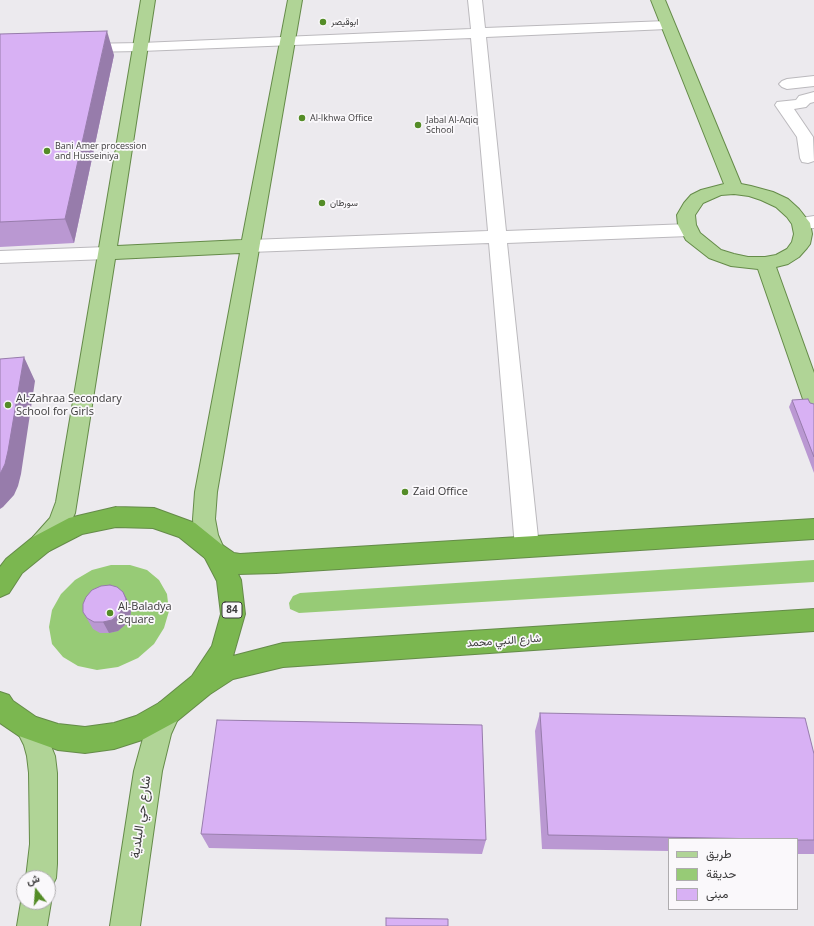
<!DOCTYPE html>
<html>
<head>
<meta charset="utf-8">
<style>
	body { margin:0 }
	#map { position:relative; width:814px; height:926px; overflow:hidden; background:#eceaee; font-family:"Open Sans",Vazirmatn,sans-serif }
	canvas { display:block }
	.legend { position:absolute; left:668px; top:838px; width:130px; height:72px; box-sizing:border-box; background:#faf8fb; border:1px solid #aeacae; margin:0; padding:5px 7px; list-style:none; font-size:12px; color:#3b3a3b }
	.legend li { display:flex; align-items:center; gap:8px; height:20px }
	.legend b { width:20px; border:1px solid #aeacae }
	.north { position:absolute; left:16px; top:870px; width:40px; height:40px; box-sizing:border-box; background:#faf8fb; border:1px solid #aeacae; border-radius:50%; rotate:343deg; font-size:11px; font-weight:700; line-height:16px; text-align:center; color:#3b3a3b }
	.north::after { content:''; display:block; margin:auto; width:14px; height:18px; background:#548c27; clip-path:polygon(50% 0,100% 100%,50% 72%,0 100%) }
</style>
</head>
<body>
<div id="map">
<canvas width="814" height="926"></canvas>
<ul class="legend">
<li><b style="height:5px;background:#b0d496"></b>طريق</li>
<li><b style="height:11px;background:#97cb76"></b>حديقة</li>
<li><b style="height:11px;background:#d8b1f4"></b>مبنى</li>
</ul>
<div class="north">ش</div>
</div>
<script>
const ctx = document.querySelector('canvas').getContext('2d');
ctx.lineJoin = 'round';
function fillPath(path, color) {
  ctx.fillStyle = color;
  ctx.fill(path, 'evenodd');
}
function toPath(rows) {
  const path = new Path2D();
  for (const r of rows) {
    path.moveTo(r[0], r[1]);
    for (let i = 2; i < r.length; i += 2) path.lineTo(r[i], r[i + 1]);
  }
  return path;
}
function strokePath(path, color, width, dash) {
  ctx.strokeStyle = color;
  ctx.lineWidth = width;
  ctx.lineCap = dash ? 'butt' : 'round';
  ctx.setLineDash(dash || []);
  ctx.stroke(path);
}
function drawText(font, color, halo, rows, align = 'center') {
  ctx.font = font + ' "Open Sans",Vazirmatn,sans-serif';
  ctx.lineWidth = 3.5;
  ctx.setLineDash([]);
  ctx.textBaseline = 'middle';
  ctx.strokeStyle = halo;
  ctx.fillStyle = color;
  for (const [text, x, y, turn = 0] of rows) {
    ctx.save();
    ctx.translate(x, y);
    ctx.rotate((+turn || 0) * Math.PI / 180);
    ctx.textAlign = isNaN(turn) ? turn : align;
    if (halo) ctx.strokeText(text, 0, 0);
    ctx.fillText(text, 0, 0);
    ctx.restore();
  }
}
fillPath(toPath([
	[814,560,814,582,299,613,290,609,289,603,293,596,300,593],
	[111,565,130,565,147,570,159,580,167,594,169,611,164,628,154,644,138,658,118,667,97,670,78,666,63,657,52,644,49,627,52,610,61,594,75,580,92,570]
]), '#97cb76');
const minor = toPath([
	[468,0,482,0,485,28,667,21,672,22,674,25,672,28,667,29,486,37,506,231,689,224,695,226,698,230,695,234,689,236,507,243,539,547,535,554,527,557,519,554,515,547,489,243,250,252,244,250,241,246,244,242,250,240,488,231,471,38,141,51,81,52,76,51,74,48,76,45,81,44,141,43,471,29,468,0],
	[814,76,814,86,787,89,782,87,779,84,782,81,787,79,814,76],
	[814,92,814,102,810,103,806,107,794,109,813,137,814,161,808,163,802,162,800,158,797,137,775,105,777,102,796,100,799,96,814,92],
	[814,216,814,228,801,229,795,227,792,223,795,219,814,216],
	[107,247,113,249,116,253,113,257,107,259,0,263,0,251,107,247]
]);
const major = toPath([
	[141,0,155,0,117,246,242,240,288,0,302,0,217,492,215,519,218,535,225,551,221,558,213,561,205,558,194,535,193,519,195,492,240,253,115,259,75,513,67,531,49,551,41,554,33,551,29,544,33,537,50,518,56,502,141,0],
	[651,0,665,0,741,184,751,186,773,192,788,199,799,209,810,223,812,234,810,244,807,248,799,257,788,264,776,267,814,373,814,410,807,408,804,402,758,269,731,266,709,258,686,240,678,225,677,215,684,203,691,195,701,190,724,184,651,0],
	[734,194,749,196,761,200,776,207,787,217,792,224,794,234,792,242,787,249,776,255,765,257,748,257,734,254,721,250,700,233,696,225,695,215,703,203,721,195,734,194],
	[168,699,177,703,181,712,171,734,162,771,140,926,110,926,134,771,145,731,149,722,159,703,168,699],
	[28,714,37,718,45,731,55,756,57,773,57,864,56,878,51,888,48,890,48,878,26,878,30,844,29,773,27,756,24,745,15,727,19,718,28,714],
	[24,895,24,902,48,902,48,895,51,902,47,926,17,926,21,902,24,895]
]);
const highway = toPath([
	[116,507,154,508,195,523,221,544,234,553,240,554,814,519,814,539,276,573,238,574,241,580,245,614,233,656,283,643,814,609,814,631,283,667,233,679,210,694,177,721,142,740,114,749,85,753,58,750,19,736,0,723,0,692,9,695,13,701,36,717,58,724,85,727,114,723,136,716,159,703,192,676,212,646,221,614,217,581,205,558,179,537,153,528,116,527,82,534,49,551,22,573,9,593,0,597,0,567,6,559,33,537,69,518,116,507]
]);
strokePath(minor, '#bbb9bd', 2);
strokePath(major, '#658b49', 2);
strokePath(highway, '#658b49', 2);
fillPath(minor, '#fff');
fillPath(major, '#b0d496');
fillPath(highway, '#7bb750');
fillPath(toPath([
	[0,34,114,55,74,243,0,247],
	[792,400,814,404,814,473,789,407],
	[129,603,131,610,130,618,125,625,118,631,109,633,100,633,93,629,83,612],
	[540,713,814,754,814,854,797,854,797,839,669,839,669,851,542,849,535,731],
	[201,834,486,840,482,854,209,848]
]), '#ba98d2');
fillPath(toPath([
	[107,31,114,55,74,243,65,219],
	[24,357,35,381,21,474,18,486,14,495,3,507,0,509,0,474],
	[123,592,129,603,131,610,130,618,125,625,118,631,109,633,103,622]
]), '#977cab');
const building = toPath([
	[107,31,65,219,0,222,0,34,107,31],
	[24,357,8,451,5,464,0,474,0,359,24,357],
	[808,399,810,403,814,404,814,457,792,400,808,399],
	[110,585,117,587,123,592,126,599,124,607,119,614,112,620,103,622,94,622,87,618,83,612,83,604,86,597,92,590,101,586,110,585],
	[540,713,805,718,814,754,814,840,797,840,797,839,766,839,548,835,540,713],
	[217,720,482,725,486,840,201,834,217,720],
	[386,918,448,919,448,926,386,926,386,918]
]);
fillPath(building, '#d8b1f4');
strokePath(building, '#977cab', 1);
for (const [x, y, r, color] of [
	[323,22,4,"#548c27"],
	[302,118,4,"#548c27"],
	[418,125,4,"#548c27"],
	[47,151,4,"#548c27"],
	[322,203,4,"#548c27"],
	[8,405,4,"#548c27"],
	[405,492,4,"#548c27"],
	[110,613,4,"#548c27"]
]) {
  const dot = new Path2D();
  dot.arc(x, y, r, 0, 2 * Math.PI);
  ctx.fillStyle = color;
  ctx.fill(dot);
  strokePath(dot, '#faf8fb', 1.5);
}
drawText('9px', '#3b3a3b', '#faf8fb', [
	["ابوقیصر",331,22],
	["Al-Ikhwa Office",310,118],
	["Jabal Al-Aqiq",426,120],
	["School",426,130],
	["Bani Amer procession",55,146],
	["and Husseiniya",55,156],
	["سورطان",330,203]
], 'left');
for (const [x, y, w] of [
	[232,610,20]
]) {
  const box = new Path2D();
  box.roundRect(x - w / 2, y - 8, w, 16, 3);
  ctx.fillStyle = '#faf8fb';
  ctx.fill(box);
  strokePath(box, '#3b3a3b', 1);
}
drawText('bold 10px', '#3b3a3b', null, [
	["84",232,610]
]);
drawText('11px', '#3b3a3b', '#faf8fb', [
	["Al-Zahraa Secondary",16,399],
	["School for Girls",16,412],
	["Zaid Office",413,492],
	["Al-Baladya",118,607],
	["Square",118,620]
], 'left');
drawText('11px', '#3b3a3b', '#faf8fb', [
	["شارع النبي محمد",504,641,-4]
]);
drawText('13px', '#3b3a3b', '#faf8fb', [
	["شارع حي البلدية",141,817,-82]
]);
</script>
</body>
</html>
